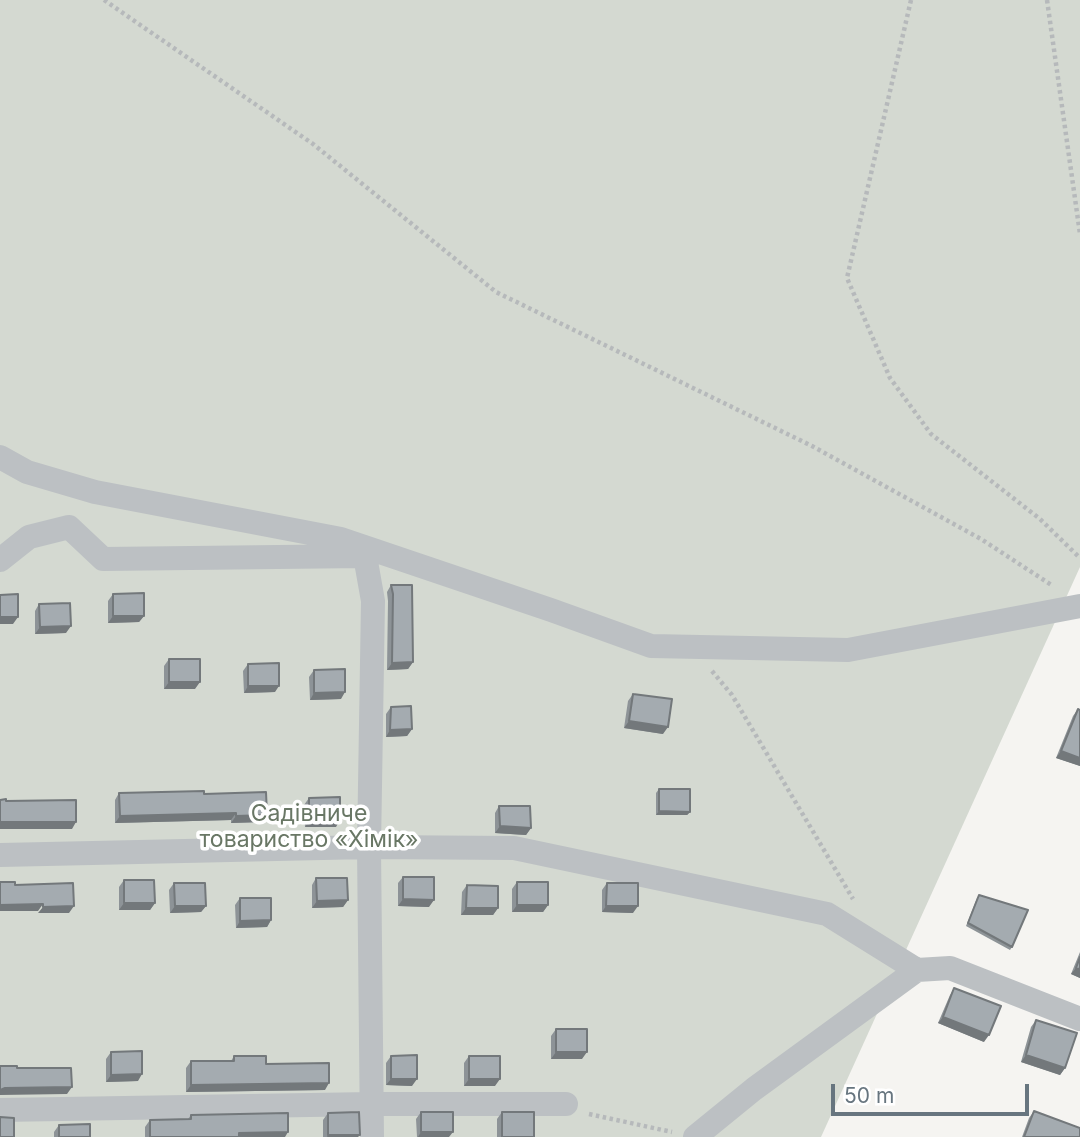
<!DOCTYPE html>
<html>
<head>
<meta charset="utf-8">
<style>
	body { margin:0 }
	#map { position:relative; width:1080px; height:1137px; overflow:hidden; background:#f5f4f1; font-family:Inter,sans-serif }
	canvas { display:block }
	.scale { position:absolute; left:831px; top:1084px; width:198px; height:32px; box-sizing:border-box; border:4px solid #67757f; border-top:0; padding-left:9px; font-size:21px; line-height:24px; white-space:nowrap; color:#67757f; -webkit-text-stroke:5px #fff; paint-order:stroke }
</style>
</head>
<body>
<div id="map">
<canvas width="1080" height="1137"></canvas>
<div class="scale">50 m</div>
</div>
<script>
const ctx = document.querySelector('canvas').getContext('2d');
ctx.lineJoin = 'round';
function fillPath(path, color) {
  ctx.fillStyle = color;
  ctx.fill(path, 'evenodd');
}
function toPath(rows) {
  const path = new Path2D();
  for (const r of rows) {
    path.moveTo(r[0], r[1]);
    for (let i = 2; i < r.length; i += 2) path.lineTo(r[i], r[i + 1]);
  }
  return path;
}
function strokePath(path, color, width, dash) {
  ctx.strokeStyle = color;
  ctx.lineWidth = width;
  ctx.lineCap = dash ? 'butt' : 'round';
  ctx.setLineDash(dash || []);
  ctx.stroke(path);
}
function drawText(font, color, halo, rows, align = 'center') {
  ctx.font = font + ' Inter,sans-serif';
  ctx.lineWidth = 7;
  ctx.setLineDash([]);
  ctx.textBaseline = 'middle';
  ctx.strokeStyle = halo;
  ctx.fillStyle = color;
  for (const [text, x, y, turn = 0] of rows) {
    ctx.save();
    ctx.translate(x, y);
    ctx.rotate((+turn || 0) * Math.PI / 180);
    ctx.textAlign = isNaN(turn) ? turn : align;
    if (halo) ctx.strokeText(text, 0, 0);
    ctx.fillText(text, 0, 0);
    ctx.restore();
  }
}
fillPath(toPath([
	[0,0,1080,0,1080,567,821,1137,0,1137]
]), '#d4d9d1');
strokePath(toPath([
	[104,0,313,144,496,292,812,446,981,539,1053,586],
	[911,0,847,278,890,378,931,434,1040,519,1080,558],
	[1047,0,1080,234],
	[712,671,732,695,853,899],
	[589,1114,672,1132]
]), '#b6b9bb', 4.5, [3.5, 3.5]);
strokePath(toPath([
	[0,457,27,472,95,492,341,539,551,610,651,646,848,650,1080,606],
	[0,560,29,537,69,527,103,559,365,556,373,601,369,847,514,848,827,914,917,970],
	[0,855,369,847,372,1137],
	[917,970,950,968,1080,1019],
	[0,1110,372,1104,566,1104],
	[695,1137,754,1089,917,970]
]), '#bcc0c3', 24);
fillPath(toPath([
	[391,585,413,662,408,669,387,670,388,601,387,592],
	[113,594,144,616,139,622,108,623,108,601],
	[39,604,66,633,35,634,35,611],
	[169,659,195,689,164,689,164,666],
	[248,664,275,692,244,693,243,671],
	[314,670,341,699,310,700,309,677],
	[633,694,663,734,624,728,628,701],
	[391,707,412,729,407,736,386,737,386,714],
	[1078,709,1080,766,1056,758,1073,716],
	[659,789,690,812,687,815,656,815,656,793],
	[119,793,204,794,262,822,231,823,231,820,115,823,115,800],
	[309,798,336,827,305,827,304,805],
	[499,806,531,828,526,835,495,833,495,813],
	[403,877,429,907,398,906,398,883],
	[316,878,348,900,343,907,312,908,312,885],
	[124,880,155,903,150,910,119,910,119,887],
	[517,882,548,905,543,912,512,912,512,889],
	[174,883,206,906,201,912,170,913,169,890],
	[607,883,633,913,602,912,602,890],
	[467,885,498,908,493,915,461,915,462,892],
	[979,895,1012,947,1010,950,966,926,977,898],
	[240,898,271,920,267,927,236,928,235,905],
	[1080,952,1080,978,1071,974],
	[954,988,984,1042,938,1023,950,995],
	[1036,1020,1065,1068,1060,1075,1021,1062,1031,1027],
	[556,1029,582,1059,551,1059,551,1036],
	[111,1052,138,1081,106,1082,106,1059],
	[234,1056,266,1064,325,1090,186,1092,186,1068,191,1061,231,1061],
	[391,1056,412,1086,386,1085,386,1063],
	[469,1056,495,1086,464,1086,464,1063],
	[1034,1111,1080,1137,1022,1137,1029,1118],
	[421,1112,449,1137,417,1137,416,1119],
	[502,1112,534,1137,497,1137,497,1119],
	[328,1113,358,1137,323,1137,323,1120],
	[191,1115,285,1137,145,1137,145,1127,150,1120,188,1119],
	[59,1125,90,1137,54,1137,54,1132]
]), '#8d9397');
fillPath(toPath([
	[113,616,144,616,139,622,108,623],
	[0,617,18,617,13,624,0,624],
	[71,626,66,633,35,634,40,627],
	[413,662,408,669,387,670,392,663],
	[169,682,200,682,195,689,164,689],
	[248,686,279,686,275,692,244,693],
	[345,692,341,699,310,700,314,693],
	[629,721,668,727,663,734,624,728],
	[412,729,407,736,386,737,390,730],
	[1061,751,1080,758,1080,766,1056,758],
	[659,811,690,812,687,815,656,815],
	[236,813,231,820,115,823,120,816],
	[267,815,262,822,231,823,236,816],
	[340,820,336,827,305,827,309,821],
	[0,822,76,822,72,829,0,829],
	[500,826,531,828,526,835,495,833],
	[403,899,434,900,429,907,398,906],
	[348,900,343,907,312,908,317,901],
	[124,903,155,903,150,910,119,910],
	[43,904,38,911,0,911,0,905],
	[517,905,548,905,543,912,512,912],
	[74,906,69,913,38,913,43,907],
	[175,906,206,906,201,912,170,913],
	[606,906,638,906,633,913,602,912],
	[466,908,498,908,493,915,461,915],
	[271,920,267,927,236,928,240,921],
	[1076,968,1080,969,1080,978,1071,974],
	[943,1017,989,1035,984,1042,938,1023],
	[556,1052,587,1052,582,1059,551,1059],
	[1026,1055,1065,1068,1060,1075,1021,1062],
	[142,1074,138,1081,106,1082,111,1075],
	[391,1079,417,1079,412,1086,386,1085],
	[469,1079,500,1079,495,1086,464,1086],
	[329,1083,325,1090,186,1092,191,1085],
	[72,1087,67,1094,0,1095,0,1090,5,1088],
	[288,1132,285,1137,236,1137,239,1133],
	[421,1132,453,1132,449,1137,418,1137],
	[328,1135,360,1135,358,1137,327,1137]
]), '#73787b');
const building = toPath([
	[391,585,412,585,413,662,392,663,393,594,391,585],
	[144,593,144,616,113,616,113,594,144,593],
	[18,594,18,617,0,617,0,595,18,594],
	[70,603,71,626,40,627,39,604,70,603],
	[169,659,200,659,200,682,169,682,169,659],
	[279,663,279,686,248,686,248,664,279,663],
	[345,669,345,692,314,693,314,670,345,669],
	[633,694,672,699,668,727,629,721,633,694],
	[411,706,412,729,390,730,391,707,411,706],
	[1078,709,1080,710,1080,758,1061,751,1078,709],
	[659,789,690,789,690,812,659,811,659,789],
	[204,791,204,794,266,792,267,815,236,816,236,813,120,816,119,793,204,791],
	[340,797,340,820,309,821,309,798,340,797],
	[6,799,6,801,76,800,76,822,0,822,0,800,6,799],
	[499,806,530,806,531,828,500,826,499,806],
	[403,877,434,877,434,900,403,899,403,877],
	[316,878,347,878,348,900,317,901,316,878],
	[124,880,154,880,155,903,124,903,124,880],
	[0,882,15,882,15,885,73,883,74,906,43,907,43,904,0,905,0,882],
	[517,882,548,882,548,905,517,905,517,882],
	[174,883,205,883,206,906,175,906,174,883],
	[607,883,638,883,638,906,606,906,607,883],
	[467,885,498,886,498,908,466,908,467,885],
	[979,895,1028,910,1012,947,968,923,979,895],
	[240,898,271,898,271,920,240,921,240,898],
	[1080,957,1080,969,1076,968,1080,957],
	[954,988,1001,1006,989,1035,943,1017,954,988],
	[1036,1020,1077,1033,1065,1068,1026,1055,1036,1020],
	[556,1029,587,1029,587,1052,556,1052,556,1029],
	[142,1051,142,1074,111,1075,111,1052,142,1051],
	[417,1055,417,1079,391,1079,391,1056,417,1055],
	[234,1056,266,1056,266,1064,329,1063,329,1083,191,1085,191,1061,234,1061,234,1056],
	[469,1056,500,1056,500,1079,469,1079,469,1056],
	[0,1066,17,1066,17,1068,71,1068,72,1087,5,1088,0,1090,0,1066],
	[1034,1111,1080,1128,1080,1137,1024,1137,1034,1111],
	[359,1112,360,1135,328,1135,328,1113,359,1112],
	[421,1112,453,1112,453,1132,421,1132,421,1112],
	[502,1112,534,1112,534,1137,502,1137,502,1112],
	[288,1113,288,1132,239,1133,239,1137,150,1137,150,1120,191,1119,191,1115,288,1113],
	[0,1117,14,1118,14,1137,0,1137,0,1117],
	[90,1124,90,1137,59,1137,59,1125,90,1124]
]);
fillPath(building, '#a4abb0');
strokePath(building, '#73787b', 2);
drawText('23px', '#697765', '#fff', [
	["Садівниче",309,814],
	["товариство «Хімік»",309,840]
]);
</script>
</body>
</html>
